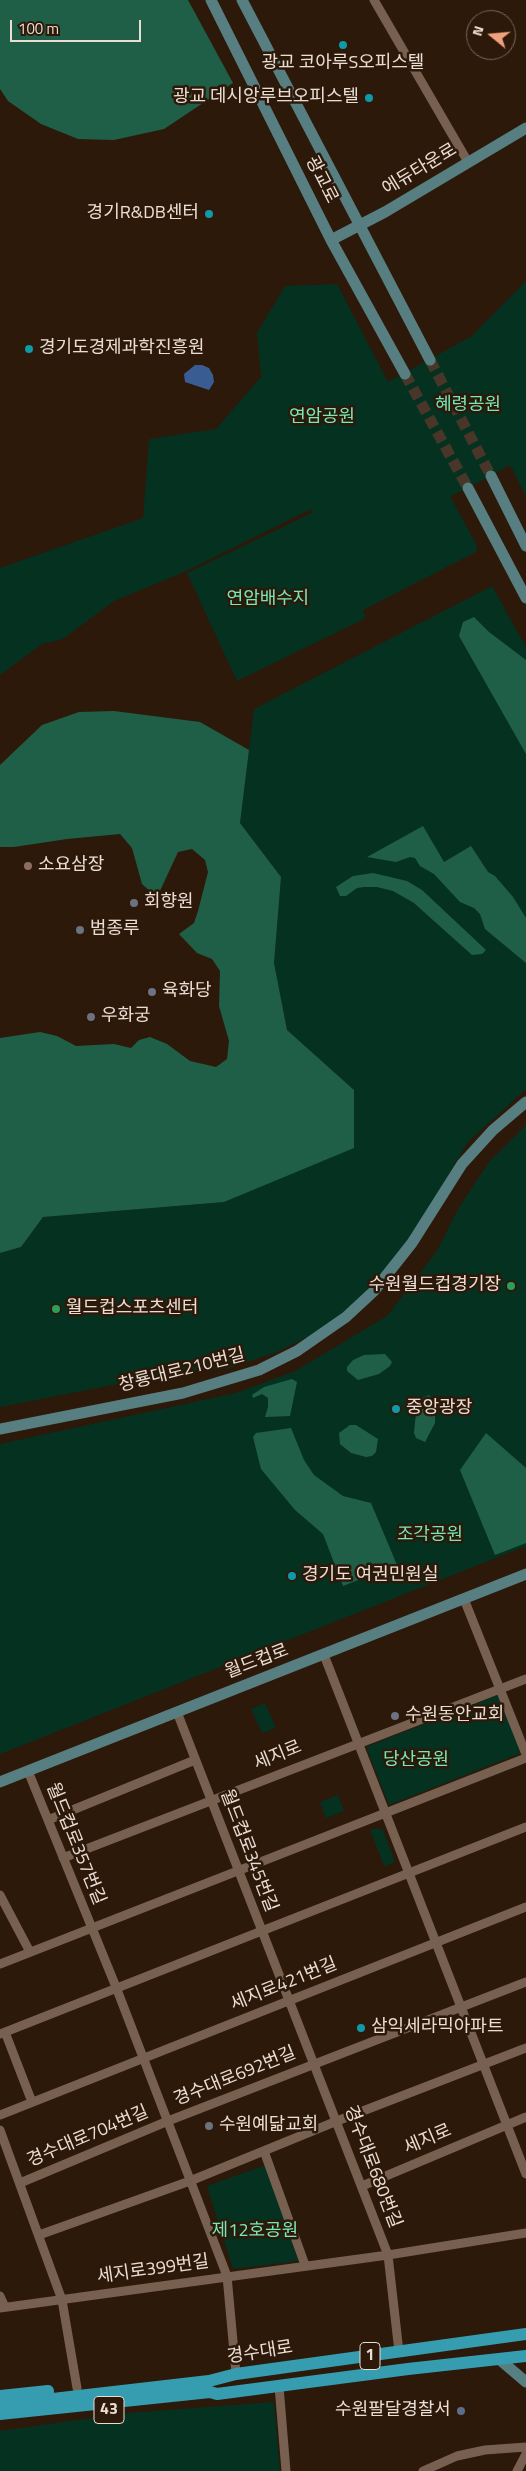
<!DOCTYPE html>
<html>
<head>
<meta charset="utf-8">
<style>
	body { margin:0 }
	#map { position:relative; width:526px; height:2471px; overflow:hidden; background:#2c190a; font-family:"Titillium Web",sans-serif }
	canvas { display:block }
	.north { position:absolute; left:466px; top:10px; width:50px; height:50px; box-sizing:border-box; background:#2c190a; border:1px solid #78675a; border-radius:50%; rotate:287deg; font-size:14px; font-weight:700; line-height:20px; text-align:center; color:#eaddd3 }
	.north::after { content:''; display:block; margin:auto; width:18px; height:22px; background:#f1a17d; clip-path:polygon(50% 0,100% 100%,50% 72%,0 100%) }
	.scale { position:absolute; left:10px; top:20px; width:131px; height:22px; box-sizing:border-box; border:2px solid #eaddd3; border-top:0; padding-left:6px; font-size:15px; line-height:18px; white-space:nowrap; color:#eaddd3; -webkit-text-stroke:4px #2c190a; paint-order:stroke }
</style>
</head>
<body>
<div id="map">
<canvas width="526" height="2471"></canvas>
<div class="north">N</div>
<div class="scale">100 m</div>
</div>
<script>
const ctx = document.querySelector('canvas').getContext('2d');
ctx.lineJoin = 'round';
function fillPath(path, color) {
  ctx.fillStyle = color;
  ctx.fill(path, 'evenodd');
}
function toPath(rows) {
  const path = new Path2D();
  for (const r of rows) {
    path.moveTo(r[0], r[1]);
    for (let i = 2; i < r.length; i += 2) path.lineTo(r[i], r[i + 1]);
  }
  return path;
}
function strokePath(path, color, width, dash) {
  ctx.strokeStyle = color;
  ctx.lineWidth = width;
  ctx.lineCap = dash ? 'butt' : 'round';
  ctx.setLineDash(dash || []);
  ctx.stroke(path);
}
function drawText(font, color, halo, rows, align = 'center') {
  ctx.font = font + ' "Titillium Web","Noto Sans KR",sans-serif';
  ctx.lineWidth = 5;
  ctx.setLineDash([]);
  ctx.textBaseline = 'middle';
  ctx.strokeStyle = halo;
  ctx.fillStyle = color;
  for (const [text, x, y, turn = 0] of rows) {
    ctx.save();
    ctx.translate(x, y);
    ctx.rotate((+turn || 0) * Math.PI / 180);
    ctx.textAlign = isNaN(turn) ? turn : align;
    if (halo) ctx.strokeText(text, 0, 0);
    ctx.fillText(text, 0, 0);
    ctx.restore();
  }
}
fillPath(toPath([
	[526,281,526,496,510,465,468,488,450,496,477,546,476,552,363,610,366,618,237,681,187,573,312,513,311,509,184,572,114,601,63,639,42,644,0,675,0,568,143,518,149,439,216,429,261,377,257,333,285,286,337,284,388,382,472,336],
	[492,586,526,647,526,1089,468,1142,404,1249,376,1285,324,1329,277,1352,227,1369,179,1372,0,1407,0,1253,21,1247,43,1217,224,1202,279,1179,354,1090,287,1030,274,963,281,877,240,823,254,709],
	[526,1125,526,1546,0,1754,0,1444,236,1393,295,1371,387,1316,437,1251,458,1209,489,1162],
	[498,1695,521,1753,389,1805,366,1747],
	[265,1703,276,1728,262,1733,251,1709],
	[338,1795,344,1811,326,1818,320,1802],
	[376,1828,383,1830,395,1862,384,1866,370,1830],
	[266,2165,298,2261,233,2269,207,2186],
	[274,2402,280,2471,0,2471,0,2431,127,2413]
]), '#053121');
fillPath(toPath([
	[0,0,188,0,233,83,164,129,114,140,78,139,41,124,8,101,0,89],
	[474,617,489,632,526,660,526,754,459,636,463,622],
	[114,711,200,722,249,750,240,823,281,877,274,963,287,1030,354,1090,354,1148,224,1202,43,1217,21,1247,0,1253,0,1038,40,1032,57,1036,76,1046,114,1044,131,1048,139,1040,150,1037,167,1044,190,1061,216,1067,227,1059,229,1041,219,1006,220,971,212,959,197,953,179,934,194,923,198,911,208,872,205,860,192,849,178,852,159,893,151,892,142,884,132,848,120,834,67,839,14,847,0,847,0,765,42,725,79,712],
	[423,826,444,862,471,846,488,872,495,876,513,897,526,918,526,963,485,929,480,914,474,908,460,902,434,874,420,866,415,858,410,857,396,862,367,857],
	[373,873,407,881,422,890,486,950,482,954,472,955,414,903,393,891,377,887,364,887,357,888,346,896,340,896,336,887,353,876],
	[385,1354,392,1362,390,1366,379,1374,358,1380,347,1371,347,1367,353,1360,364,1355],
	[292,1379,297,1382,290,1416,265,1417,268,1407,268,1398,262,1394,253,1398,252,1395,264,1387],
	[429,1395,435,1404,435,1423,425,1442,416,1438,414,1433,415,1422,418,1400],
	[350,1425,356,1425,378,1439,376,1452,372,1456,366,1457,351,1453,340,1444,339,1433],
	[291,1428,304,1460,314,1475,343,1496,371,1503,397,1565,343,1586,323,1534,295,1510,261,1469,253,1437,256,1433],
	[486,1433,526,1468,526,1543,495,1555,460,1470]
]), '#205f47');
fillPath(toPath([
	[195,365,202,365,209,368,213,375,214,382,209,390,185,382,184,374]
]), '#395d92');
strokePath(toPath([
	[430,360,491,476],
	[405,374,468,488]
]), '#483628', 11, [11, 5.5]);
strokePath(toPath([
	[374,0,468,162],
	[464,1599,526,1754],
	[324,1655,526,2174],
	[177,1712,388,2255,399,2352],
	[28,1771,116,1987,227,2276,236,2374],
	[48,1820,195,1760],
	[63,1858,526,1679],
	[0,1895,30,1952],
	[0,1964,526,1758],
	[5,2032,32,2102],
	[0,2034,526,1827],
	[0,2115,526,1907],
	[0,2130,62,2300,77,2388],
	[264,2151,305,2265],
	[20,2183,168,2121,526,1982],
	[362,2186,526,2117],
	[39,2235,190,2181,337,2121,526,2048],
	[0,2296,5,2307],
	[0,2308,388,2255,526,2233],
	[279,2386,286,2471],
	[423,2471,457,2456,485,2450,526,2447],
	[517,2471,526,2454]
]), '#77604f', 9);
strokePath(toPath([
	[211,0,331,240,405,374],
	[242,0,430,360],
	[331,240,385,212,526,128],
	[491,476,526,546],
	[468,488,526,598],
	[0,1429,183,1393,259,1370,297,1351,346,1317,374,1291,412,1243,462,1164,493,1130,526,1102],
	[0,1782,526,1574],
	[499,2359,526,2382]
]), '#577e80', 11);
strokePath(toPath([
	[0,2396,48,2391],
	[0,2405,209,2381,236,2374,526,2334],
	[0,2414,210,2392,217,2394,408,2369,526,2356]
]), '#369db1', 12);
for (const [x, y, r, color] of [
	[343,45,5,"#0f9aa8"],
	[369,98,5,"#0f9aa8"],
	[209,214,5,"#0f9aa8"],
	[29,349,5,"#0f9aa8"],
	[28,866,5,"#8d6e63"],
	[134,903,5,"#6b7280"],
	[80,930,5,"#6b7280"],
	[152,992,5,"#6b7280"],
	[91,1017,5,"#6b7280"],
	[511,1286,5,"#2e9e5b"],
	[56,1309,5,"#2e9e5b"],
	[396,1409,5,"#0f9aa8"],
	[292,1576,5,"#0f9aa8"],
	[395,1716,5,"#6b7280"],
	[361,2028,5,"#0f9aa8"],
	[209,2126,5,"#6b7280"],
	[461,2411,5,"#5c6f8a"]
]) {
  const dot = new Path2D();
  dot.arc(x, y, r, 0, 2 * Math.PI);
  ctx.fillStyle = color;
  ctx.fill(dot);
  strokePath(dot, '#2c190a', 2);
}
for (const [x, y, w] of [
	[370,2356,20],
	[109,2410,30]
]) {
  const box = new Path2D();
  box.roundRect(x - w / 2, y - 13.5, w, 27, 4);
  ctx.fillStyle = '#2c190a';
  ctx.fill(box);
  strokePath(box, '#eaddd3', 1);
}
drawText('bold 16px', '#eaddd3', null, [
	["1",370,2356],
	["43",109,2410]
]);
drawText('18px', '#eaddd3', '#2c190a', [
	["광교 코아루S오피스텔",343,64,"center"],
	["광교 데시앙루브오피스텔",359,98,"right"],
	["경기R&DB센터",199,214,"right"],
	["경기도경제과학진흥원",39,349],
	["소요삼장",38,866],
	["회향원",144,903],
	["범종루",90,930],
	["육화당",162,992],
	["우화궁",101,1017],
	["수원월드컵경기장",501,1286,"right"],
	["월드컵스포츠센터",66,1309],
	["중앙광장",406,1409],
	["경기도 여권민원실",302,1576],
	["수원동안교회",405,1716],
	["삼익세라믹아파트",371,2028],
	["수원예닮교회",219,2126],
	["수원팔달경찰서",451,2411,"right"]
], 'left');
drawText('18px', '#eaddd3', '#2c190a', [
	["에듀타운로",420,170,-31],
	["광교로",321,180,63],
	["창룡대로210번길",182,1371,-14],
	["월드컵로",257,1662,-21],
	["세지로",278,1756,-22],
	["월드컵로357번길",75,1844,68],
	["월드컵로345번길",248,1851,69],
	["세지로421번길",284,1985,-22],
	["경수대로692번길",235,2077,-22],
	["경수대로704번길",88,2137,-23],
	["세지로",428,2140,-23],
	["경수대로680번길",372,2167,69],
	["세지로399번길",153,2270,-8],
	["경수대로",260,2353,-9]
]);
drawText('18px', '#76e8b8', '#2c190a', [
	["혜령공원",468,406],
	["연암공원",322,418],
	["연암배수지",268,600],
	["조각공원",430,1536],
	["당산공원",416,1761],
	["제12호공원",255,2232]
]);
</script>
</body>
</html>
